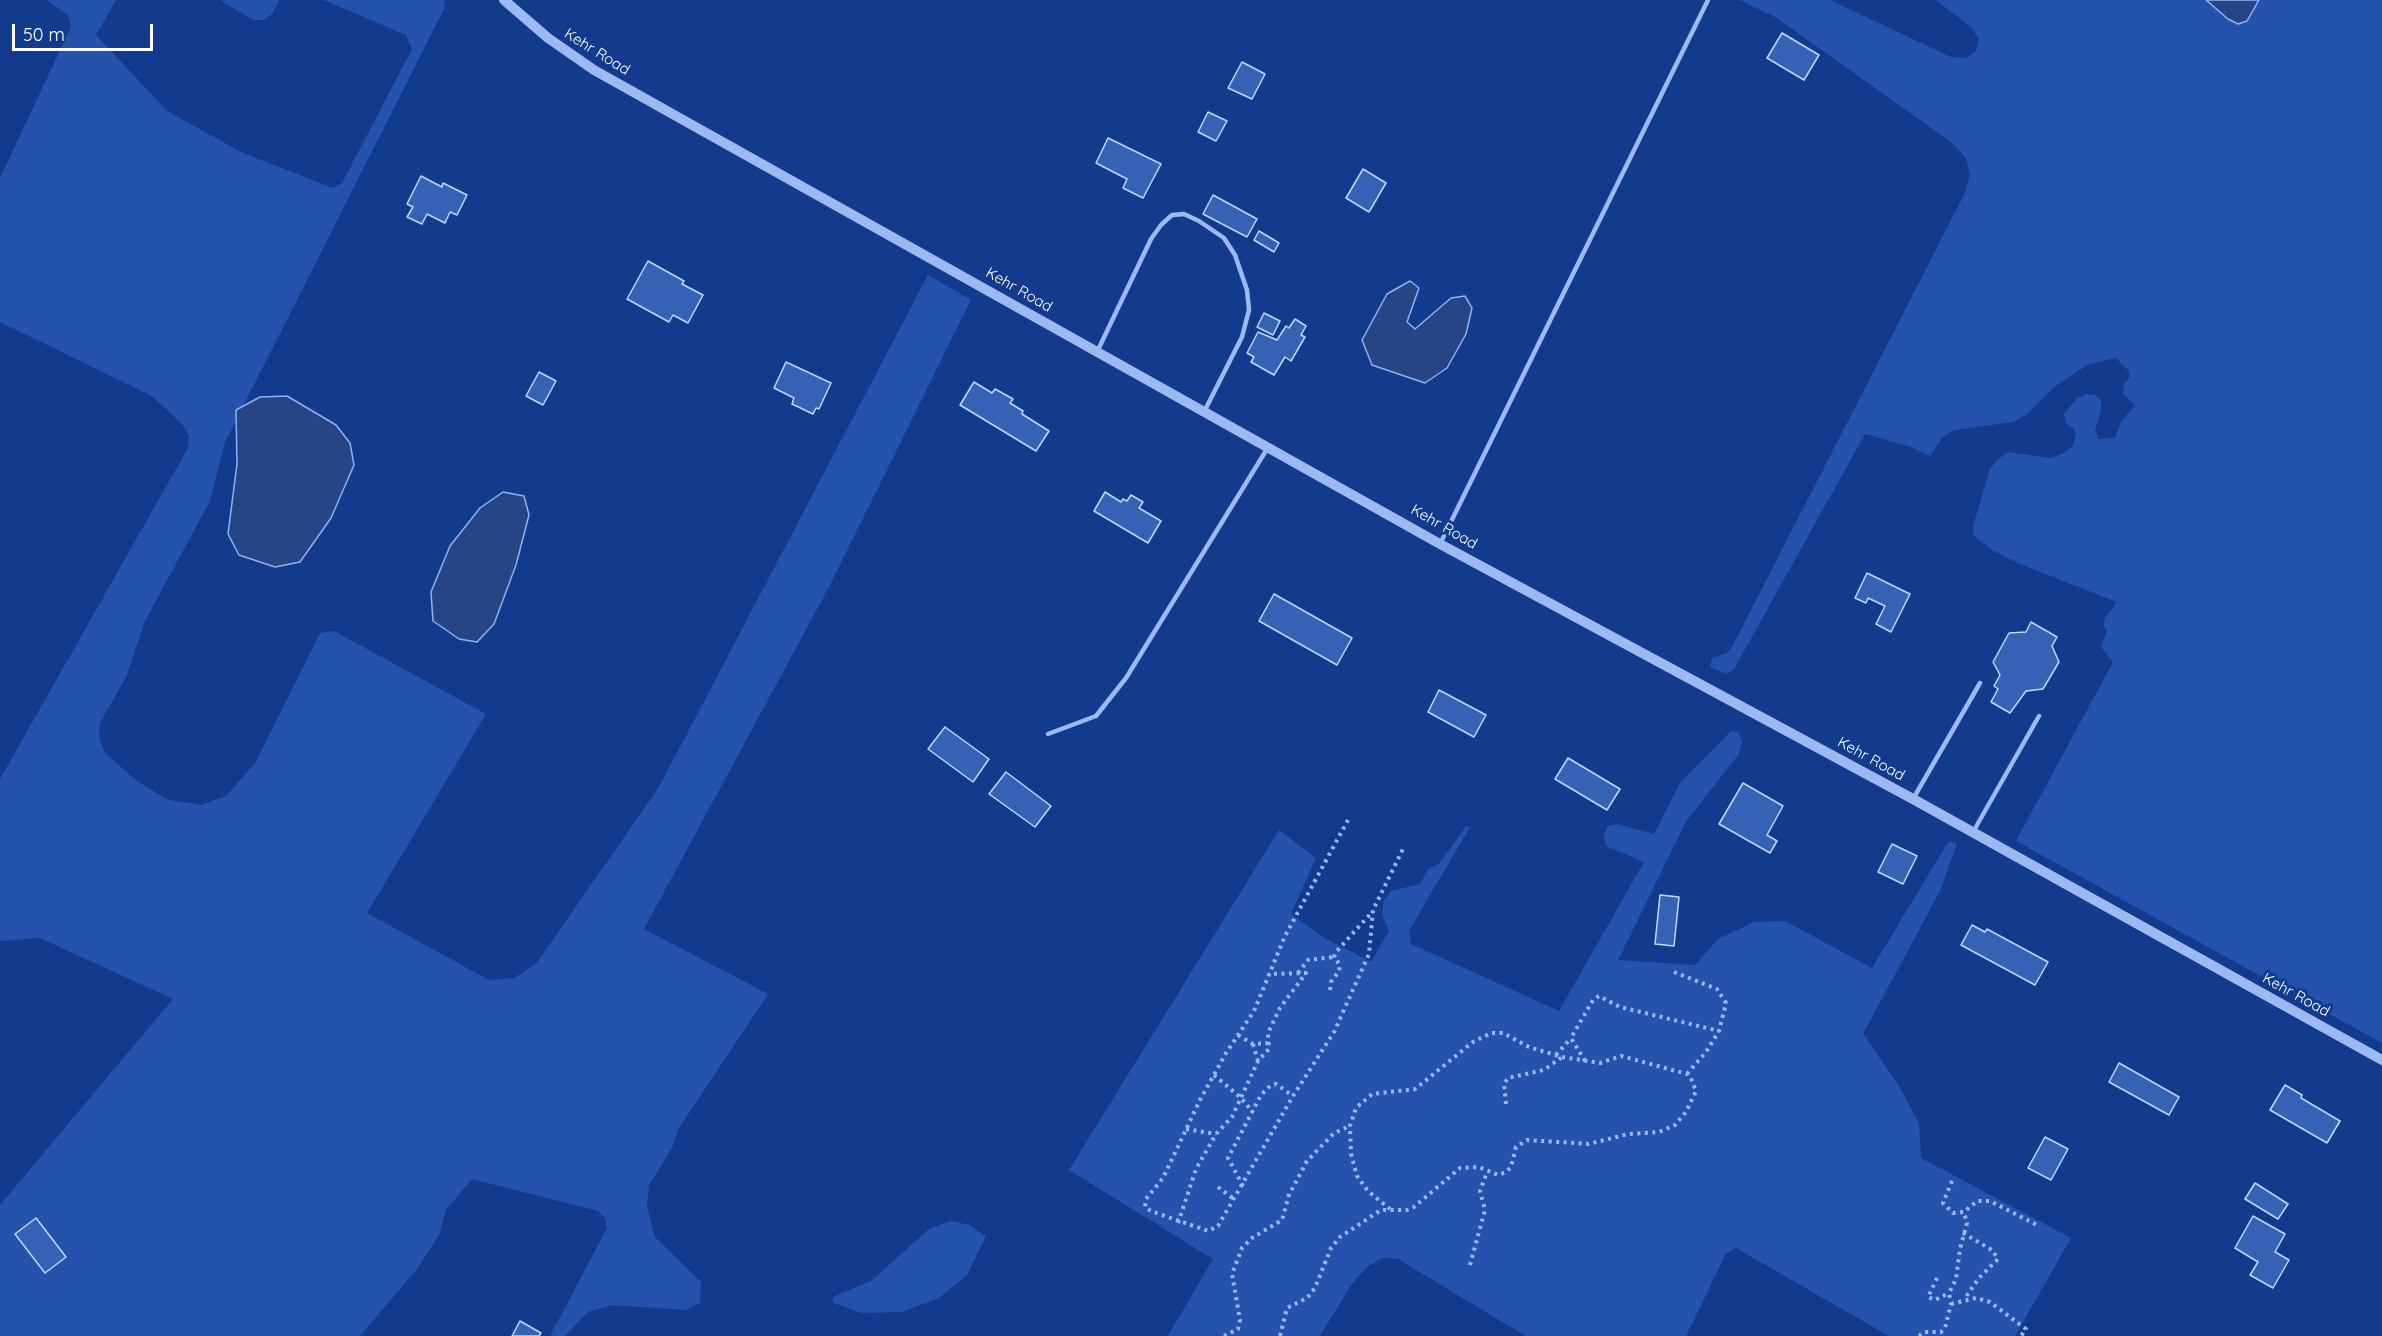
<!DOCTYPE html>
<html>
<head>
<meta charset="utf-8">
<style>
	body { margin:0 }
	#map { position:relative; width:2382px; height:1336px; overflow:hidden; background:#123b8e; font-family:Quicksand,sans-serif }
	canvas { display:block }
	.scale { position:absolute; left:12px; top:24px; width:141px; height:27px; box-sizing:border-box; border:3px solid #fff; border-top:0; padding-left:8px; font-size:18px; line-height:21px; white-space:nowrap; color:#fff; -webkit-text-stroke:4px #123b8e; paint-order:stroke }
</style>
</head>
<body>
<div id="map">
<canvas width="2382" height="1336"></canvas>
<div class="scale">50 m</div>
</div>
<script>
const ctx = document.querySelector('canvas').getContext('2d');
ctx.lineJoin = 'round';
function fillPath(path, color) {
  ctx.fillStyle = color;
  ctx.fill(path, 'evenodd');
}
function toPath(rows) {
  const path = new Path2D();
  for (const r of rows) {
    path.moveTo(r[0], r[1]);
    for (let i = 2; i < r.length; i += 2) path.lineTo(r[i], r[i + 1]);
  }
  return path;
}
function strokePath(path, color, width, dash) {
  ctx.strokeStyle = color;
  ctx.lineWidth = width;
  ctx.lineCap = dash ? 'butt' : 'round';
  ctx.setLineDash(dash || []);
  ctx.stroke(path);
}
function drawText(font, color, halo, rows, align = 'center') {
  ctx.font = font + ' Quicksand,sans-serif';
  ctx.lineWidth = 6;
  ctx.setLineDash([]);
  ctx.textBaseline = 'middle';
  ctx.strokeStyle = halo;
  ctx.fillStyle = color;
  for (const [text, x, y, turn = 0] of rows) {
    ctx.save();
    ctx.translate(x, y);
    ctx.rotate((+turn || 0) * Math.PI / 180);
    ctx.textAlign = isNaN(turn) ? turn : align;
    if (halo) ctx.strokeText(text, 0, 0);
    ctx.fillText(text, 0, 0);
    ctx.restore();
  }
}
fillPath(toPath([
	[47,0,116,0,96,35,167,111,243,153,333,188,342,183,412,49,406,35,324,0,445,0,444,9,225,442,210,501,145,621,126,677,100,723,99,738,106,754,137,781,169,800,201,805,226,796,256,762,320,633,334,631,486,714,367,913,489,980,514,978,536,964,659,787,928,275,971,300,829,587,644,929,768,994,679,1128,672,1148,649,1185,647,1206,655,1237,701,1282,700,1303,686,1310,612,1305,588,1312,565,1336,550,1336,607,1228,605,1218,598,1211,472,1179,446,1210,439,1235,417,1269,360,1336,0,1336,0,1205,173,999,40,938,0,941,0,779,188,448,189,436,182,424,152,396,0,322,0,178,71,27,68,15],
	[220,0,279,0,272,14,264,20,253,20],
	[1740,0,1830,0,1951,57,1966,58,1976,51,1979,40,1972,28,1936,0,2382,0,2382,1043,2016,841,2113,662,2101,647,2107,632,2103,625,2105,618,2117,602,2020,564,1992,550,1974,536,1973,526,1990,469,1997,460,2008,452,2051,458,2064,453,2073,446,2076,434,2074,429,2066,423,2064,414,2076,399,2086,394,2095,395,2101,400,2101,411,2095,430,2098,439,2115,438,2121,422,2135,405,2123,394,2124,384,2130,377,2128,370,2116,358,2089,364,2054,387,2026,415,2013,422,1954,430,1943,437,1930,456,1908,446,1865,434,1734,669,1727,674,1710,667,1712,658,1727,653,1732,647,1964,195,1970,175,1966,158,1951,142,1775,17],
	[1731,731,1738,732,1742,741,1739,754,1687,820,1618,960,1695,965,1718,939,1754,922,1785,921,1872,968,1947,844,1952,841,1957,844,1940,891,1863,1034,1899,1086,1919,1123,1921,1158,2071,1238,2015,1336,1889,1336,1736,1248,1726,1254,1686,1336,1526,1336,1398,1259,1382,1258,1367,1267,1351,1285,1320,1336,1168,1336,1213,1259,1069,1170,1279,830,1316,858,1291,914,1321,936,1371,962,1389,931,1382,914,1384,900,1391,891,1420,884,1428,869,1439,864,1466,826,1470,827,1409,931,1411,944,1559,1011,1644,862,1606,846,1604,835,1608,826,1617,824,1654,834,1680,783],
	[951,1221,969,1225,986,1236,967,1275,939,1298,902,1312,861,1313,834,1303,832,1299,837,1295,871,1281,929,1229]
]), '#2453ad');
const water = toPath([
	[2206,0,2259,0,2247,21,2238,24,2228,19,2206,0],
	[1410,281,1419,288,1407,322,1415,329,1451,298,1465,296,1472,308,1466,334,1447,368,1425,383,1372,365,1362,340,1387,294,1410,281],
	[287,396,336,425,350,443,354,465,331,518,300,562,275,567,239,555,228,534,237,464,236,410,260,397,287,396],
	[503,492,524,496,529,515,516,565,494,624,477,642,459,639,433,621,431,592,450,546,480,508,503,492]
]);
fillPath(water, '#274584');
strokePath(water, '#8eb2f5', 1.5);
const building = toPath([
	[1782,33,1819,55,1804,80,1767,58,1782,33],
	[1242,62,1265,74,1252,99,1228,88,1242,62],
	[1208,112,1227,121,1216,141,1198,132,1208,112],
	[1108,138,1161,164,1143,198,1123,188,1127,179,1096,163,1108,138],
	[1363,169,1386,183,1369,212,1346,198,1363,169],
	[421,176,442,187,443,183,467,195,457,215,450,212,445,223,427,214,422,224,407,217,413,207,407,204,421,176],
	[1213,195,1257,219,1247,237,1203,214,1213,195],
	[1259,231,1279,243,1274,252,1254,240,1259,231],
	[648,261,684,281,682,284,703,295,688,323,673,315,669,322,627,299,648,261],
	[1264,313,1280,321,1273,335,1257,327,1264,313],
	[1295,319,1306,326,1301,335,1305,337,1291,361,1285,357,1274,375,1251,362,1254,357,1247,353,1258,332,1277,340,1286,326,1289,328,1295,319],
	[786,362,831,383,819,409,816,408,813,414,792,404,794,398,774,388,786,362],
	[539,372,556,381,543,405,526,396,539,372],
	[974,382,992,393,995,389,1013,399,1010,403,1023,411,1022,414,1049,431,1036,451,960,405,974,382],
	[1105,492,1121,502,1123,499,1127,501,1131,495,1143,502,1139,508,1161,521,1148,543,1094,511,1105,492],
	[1867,573,1910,594,1891,632,1876,624,1885,606,1868,598,1866,603,1855,598,1867,573],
	[1274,594,1352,638,1337,665,1259,621,1274,594],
	[2031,622,2057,637,2052,646,2059,662,2043,689,2026,691,2010,713,1991,702,1998,689,1994,686,2000,675,1993,662,2009,633,2026,632,2031,622],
	[1439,690,1486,715,1474,737,1428,712,1439,690],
	[945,727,989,759,973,782,928,749,945,727],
	[1568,758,1620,789,1607,810,1555,779,1568,758],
	[1006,772,1051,806,1035,827,989,794,1006,772],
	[1743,783,1783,806,1767,835,1777,841,1770,853,1719,824,1743,783],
	[1892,844,1917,856,1903,884,1878,872,1892,844],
	[1660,895,1679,897,1674,946,1655,944,1660,895],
	[1972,925,1985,932,1987,929,2048,962,2035,985,1961,945,1972,925],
	[2119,1063,2179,1097,2169,1115,2109,1082,2119,1063],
	[2285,1085,2302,1095,2301,1098,2340,1121,2327,1143,2270,1110,2285,1085],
	[2045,1137,2068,1149,2051,1180,2028,1168,2045,1137],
	[2255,1183,2288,1204,2278,1219,2245,1199,2255,1183],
	[2253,1216,2285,1234,2275,1252,2289,1260,2273,1288,2250,1275,2258,1262,2235,1248,2253,1216],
	[36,1218,66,1257,45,1273,15,1234,36,1218],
	[520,1321,541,1333,539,1336,512,1336,520,1321]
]);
fillPath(building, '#3662b5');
strokePath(building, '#c3d7fc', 1.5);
strokePath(toPath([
	[1348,820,1285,936,1254,1011,1226,1053,1200,1100,1163,1178,1146,1199,1145,1207,1151,1211,1208,1231,1218,1226,1293,1096,1334,1032,1369,954,1373,910,1403,849],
	[1674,972,1717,989,1726,1003,1719,1031,1706,1052,1687,1074],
	[1298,973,1308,960,1334,957],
	[1330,990,1331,982,1339,971,1340,965,1334,957,1336,952,1373,911],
	[1238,1035,1253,1044,1268,1043],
	[1253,1044,1258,1061],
	[1556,1055,1571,1038],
	[1585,1061,1571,1038,1593,1000,1599,996,1620,1007,1719,1031],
	[1214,1075,1240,1097,1253,1112],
	[1506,1104,1504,1084,1508,1078,1544,1070,1562,1057],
	[1186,1129,1216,1134],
	[1952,1181,1943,1203,1953,1213,1964,1212,1977,1201,1990,1201,2037,1225],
	[1243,1186,1228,1158,1261,1095,1270,1086,1276,1084,1293,1096],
	[1218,1187,1235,1200],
	[1178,1223,1196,1169,1216,1134,1232,1117,1258,1061,1269,1049,1268,1033,1280,1008,1306,973,1269,974],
	[1963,1233,1992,1250,1998,1259,1979,1278,1965,1298],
	[1470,1265,1485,1210,1480,1191,1487,1172],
	[1937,1278,1928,1297,1935,1300,1949,1293],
	[1951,1304,1976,1298,1990,1302,2026,1329,2021,1336],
	[1224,1336,1238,1329,1240,1320,1232,1274,1242,1248,1252,1238,1282,1220,1289,1195,1307,1161,1334,1133,1350,1126],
	[1280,1336,1287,1308,1307,1298,1315,1288,1331,1248,1340,1237,1381,1210,1407,1210,1414,1207,1460,1168,1479,1167,1498,1175,1506,1172,1511,1167,1516,1147,1527,1140,1589,1144,1628,1134,1659,1132,1675,1125,1686,1112,1696,1091,1691,1078,1687,1074,1621,1056,1600,1063,1562,1057,1529,1047,1503,1033,1491,1033,1473,1042,1415,1089,1372,1094,1356,1108,1350,1126,1351,1154,1357,1176,1368,1191,1390,1209],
	[1919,1336,1924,1332,1941,1332,1945,1328,1951,1304,1949,1293,1956,1279,1960,1249,1967,1223,1964,1212]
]), '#9cb9f1', 4, [3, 4.5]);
strokePath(toPath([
	[1097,352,1151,239,1161,225,1172,215,1184,214,1199,221,1224,238,1235,255,1247,290,1249,310,1242,337,1204,412],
	[1440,544,1708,0],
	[1048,734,1096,716,1126,678,1267,449],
	[1913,799,1980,683],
	[1973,832,2039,716]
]), '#9cb9f1', 4.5);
strokePath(toPath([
	[504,0,548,38,594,70,1440,544,1913,799,2382,1060]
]), '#9cb9f1', 10);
drawText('15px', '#fff', '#123b8e', [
	["Kehr Road",597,52,32],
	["Kehr Road",1019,290,30],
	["Kehr Road",1444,527,30],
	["Kehr Road",1871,759,29],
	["Kehr Road",2296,995,29]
]);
</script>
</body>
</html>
